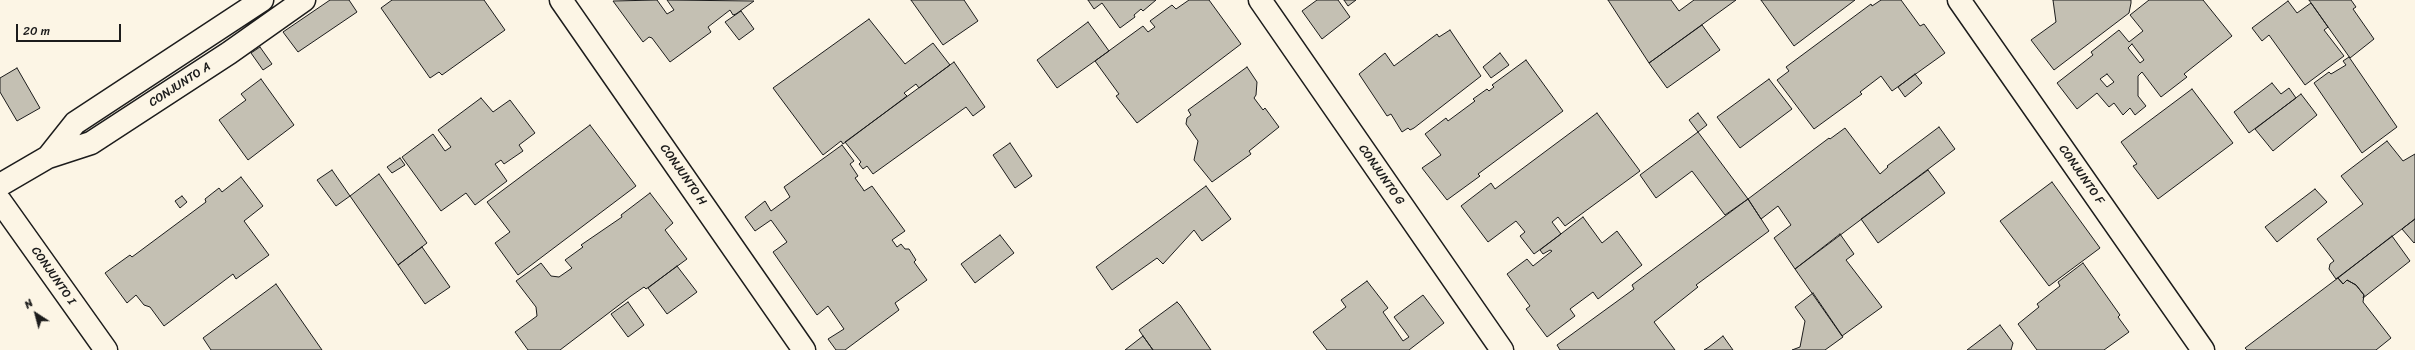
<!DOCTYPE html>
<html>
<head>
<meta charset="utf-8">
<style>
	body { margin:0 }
	#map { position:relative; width:2415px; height:350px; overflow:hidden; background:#fcf5e5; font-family:Sriracha,sans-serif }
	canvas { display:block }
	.north { position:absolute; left:16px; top:294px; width:40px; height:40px; -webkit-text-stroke:3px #fcf5e5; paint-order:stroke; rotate:324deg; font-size:11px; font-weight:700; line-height:16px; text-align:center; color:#1c1c1c }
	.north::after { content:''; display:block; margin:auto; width:14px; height:18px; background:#1c1c1c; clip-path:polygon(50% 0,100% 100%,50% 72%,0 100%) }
	.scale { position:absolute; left:16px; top:24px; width:105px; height:18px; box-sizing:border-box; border:2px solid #1c1c1c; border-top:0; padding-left:5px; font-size:12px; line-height:14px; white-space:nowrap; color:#1c1c1c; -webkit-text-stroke:3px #fcf5e5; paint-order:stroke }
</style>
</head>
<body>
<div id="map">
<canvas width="2415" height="350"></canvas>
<div class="north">N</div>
<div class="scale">20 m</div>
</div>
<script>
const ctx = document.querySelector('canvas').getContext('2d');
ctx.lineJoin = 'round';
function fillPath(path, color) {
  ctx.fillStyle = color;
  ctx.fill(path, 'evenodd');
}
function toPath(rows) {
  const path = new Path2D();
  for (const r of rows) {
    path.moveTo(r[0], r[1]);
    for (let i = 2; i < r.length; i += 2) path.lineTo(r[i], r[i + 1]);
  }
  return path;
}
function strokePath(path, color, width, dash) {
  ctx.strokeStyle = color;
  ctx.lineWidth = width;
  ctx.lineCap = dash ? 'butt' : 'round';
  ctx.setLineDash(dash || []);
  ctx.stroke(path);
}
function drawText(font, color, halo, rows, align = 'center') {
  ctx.font = font + ' Sriracha,sans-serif';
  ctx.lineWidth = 4;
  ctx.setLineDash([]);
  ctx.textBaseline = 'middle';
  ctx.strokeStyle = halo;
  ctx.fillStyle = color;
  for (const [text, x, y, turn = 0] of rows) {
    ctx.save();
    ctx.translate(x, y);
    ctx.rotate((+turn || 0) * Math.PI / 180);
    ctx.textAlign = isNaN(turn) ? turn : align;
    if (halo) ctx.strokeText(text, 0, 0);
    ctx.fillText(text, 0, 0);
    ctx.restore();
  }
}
const building = toPath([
	[330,0,349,0,357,12,298,52,283,32,330,0],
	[392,0,484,0,505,30,442,75,439,72,430,78,381,8,392,0],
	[657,0,667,14,674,10,667,0,754,1,736,14,733,15,730,10,708,27,711,32,670,62,652,38,649,37,643,42,613,1,657,0],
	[911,0,964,0,978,21,943,45,911,0],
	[1088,0,1156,0,1143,11,1141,9,1134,15,1135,17,1120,28,1102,3,1094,9,1088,0],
	[1189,0,1209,0,1241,44,1137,123,1116,96,1119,94,1095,61,1143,26,1148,32,1155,27,1150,21,1172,5,1176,9,1189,0],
	[1317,0,1338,0,1350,17,1322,39,1302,11,1317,0],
	[1344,0,1356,0,1348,6,1344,0],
	[1608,0,1671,0,1679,11,1694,0,1736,0,1649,63,1608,0],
	[1761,0,1855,0,1794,46,1761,0],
	[1881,0,1901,0,1920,26,1924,24,1945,53,1892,91,1881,76,1860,92,1862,94,1814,129,1777,80,1789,71,1786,67,1871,4,1872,6,1881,0],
	[2053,0,2131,0,2131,3,2129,13,2054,70,2031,40,2056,22,2053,0],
	[2149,0,2203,0,2232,36,2184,74,2187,77,2161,97,2142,72,2138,76,2138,96,2146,106,2135,115,2130,108,2123,115,2114,103,2109,107,2097,93,2077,109,2057,83,2093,55,2091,52,2119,30,2129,42,2143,31,2130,15,2149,0],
	[2132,44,2144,60,2140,63,2128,48,2132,44],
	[2107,74,2114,82,2107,87,2100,79,2107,74],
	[2309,0,2351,0,2356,7,2353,9,2374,39,2350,58,2309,0],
	[2288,1,2297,13,2311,3,2328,27,2324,30,2344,56,2305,85,2269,35,2262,41,2252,28,2288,1],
	[741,11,754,29,739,40,725,22,741,11],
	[869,19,905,64,933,43,950,65,919,88,916,84,904,93,907,96,843,144,841,141,823,155,773,88,869,19],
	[1088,22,1109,51,1057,88,1037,60,1088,22],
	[1702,25,1720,50,1667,88,1649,63,1702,25],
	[1450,30,1481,76,1414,128,1410,130,1408,128,1402,132,1391,114,1387,116,1359,74,1385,53,1394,66,1437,34,1439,37,1450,30],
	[260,47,272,64,263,70,251,53,260,47],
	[1500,53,1509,65,1491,78,1483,67,1500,53],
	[2349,57,2397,127,2362,153,2314,83,2329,72,2331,74,2346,65,2343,61,2349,57],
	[1526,60,1563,111,1478,174,1480,176,1447,200,1422,168,1441,155,1425,134,1446,118,1448,121,1475,101,1473,99,1487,89,1489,91,1494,87,1492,85,1526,60],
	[954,62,985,107,973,116,966,107,873,174,867,166,863,169,859,164,861,162,845,142,954,62],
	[1247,67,1257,82,1256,95,1254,98,1263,110,1265,108,1279,127,1249,151,1251,154,1212,182,1194,160,1198,141,1186,124,1187,118,1191,115,1188,110,1247,67],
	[17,68,40,108,17,121,0,92,0,78,17,68],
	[1915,74,1922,83,1905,97,1898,87,1915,74],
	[261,79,294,125,248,160,219,120,246,100,241,94,261,79],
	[1769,79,1792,109,1740,148,1717,117,1769,79],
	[2272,83,2281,94,2289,88,2296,98,2249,133,2234,112,2272,83],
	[2192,89,2233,143,2158,199,2133,166,2137,164,2121,142,2192,89],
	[2301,94,2317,115,2273,151,2255,129,2301,94],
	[481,98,493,112,510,100,535,133,519,145,523,151,504,164,501,160,495,164,507,181,475,205,466,193,441,211,402,157,433,134,445,151,451,147,438,130,481,98],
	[1597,113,1640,171,1565,226,1558,217,1552,222,1561,234,1534,254,1520,236,1525,232,1516,221,1488,242,1461,206,1491,183,1495,189,1597,113],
	[1698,113,1707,125,1698,132,1689,120,1698,113],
	[590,125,636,186,518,275,495,243,510,232,487,202,590,125],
	[1939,127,1955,149,1795,269,1774,238,1791,225,1778,206,1761,219,1748,199,1829,138,1830,139,1845,128,1880,174,1888,167,1887,166,1939,127],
	[1698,132,1748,199,1725,215,1692,171,1656,198,1640,175,1698,132],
	[2387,141,2403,161,2415,154,2415,219,2336,279,2329,269,2330,264,2334,261,2317,239,2363,204,2341,176,2387,141],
	[1010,143,1032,176,1015,188,993,155,1010,143],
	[842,145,854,161,850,164,858,176,855,178,863,189,864,191,872,186,905,231,892,240,897,247,901,244,905,249,909,249,916,260,914,262,927,280,895,303,899,310,845,350,836,350,828,339,844,329,828,306,817,315,773,252,787,242,771,220,755,231,745,217,765,201,771,211,790,197,784,187,842,145],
	[400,158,405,165,392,173,387,167,400,158],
	[332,170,350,196,336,206,317,180,332,170],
	[1928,170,1945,193,1878,243,1861,219,1928,170],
	[379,174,427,243,398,265,350,196,379,174],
	[241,177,263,206,244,221,269,255,236,279,233,274,164,326,150,307,144,305,136,295,127,303,105,273,130,255,132,257,206,202,205,199,219,188,222,192,241,177],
	[2052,182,2100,248,2049,286,2000,221,2052,182],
	[1206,186,1231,219,1202,241,1194,230,1163,264,1157,258,1112,290,1096,267,1206,186],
	[2315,189,2327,202,2277,242,2265,227,2315,189],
	[650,193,673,223,665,230,687,259,646,289,644,287,631,296,560,350,528,350,515,332,537,316,536,307,516,281,541,263,551,276,559,277,572,268,565,260,583,247,581,245,622,217,621,215,650,193],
	[182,196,187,202,180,208,175,201,182,196],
	[1748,199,1769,231,1696,285,1698,287,1654,322,1675,350,1560,350,1557,345,1634,289,1632,285,1748,199],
	[1583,217,1602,243,1617,231,1642,265,1598,299,1593,292,1570,309,1575,316,1547,337,1526,309,1530,306,1507,274,1527,259,1533,266,1552,251,1550,250,1543,254,1540,250,1583,217],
	[2415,219,2415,242,2414,243,2402,229,2415,219],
	[1840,234,1854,254,1846,260,1882,307,1842,336,1795,269,1840,234],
	[1000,235,1014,253,975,283,961,264,1000,235],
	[2392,236,2410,261,2363,298,2364,295,2356,285,2347,280,2343,284,2338,278,2392,236],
	[422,247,450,287,425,304,398,265,422,247],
	[2083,263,2120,315,2118,317,2129,332,2104,350,2037,350,2018,324,2039,307,2037,304,2060,286,2058,282,2083,263],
	[677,266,697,292,667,314,648,288,677,266],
	[2338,278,2343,284,2347,280,2356,285,2364,295,2363,302,2391,338,2376,350,2247,350,2245,348,2338,278],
	[1367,281,1388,308,1383,312,1403,341,1409,337,1394,317,1423,295,1444,323,1409,350,1327,350,1313,332,1346,307,1341,300,1367,281],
	[276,284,322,350,211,350,203,338,276,284],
	[1813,293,1843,337,1825,350,1792,350,1800,347,1805,321,1795,307,1813,293],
	[628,302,644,325,628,337,611,314,628,302],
	[1177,302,1180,305,1211,350,1153,350,1143,336,1139,330,1177,302],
	[2000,325,2013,343,2011,350,1967,350,2000,325],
	[1143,336,1153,350,1125,350,1143,336],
	[1723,336,1733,350,1704,350,1709,347,1723,336]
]);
fillPath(building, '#c4c0b3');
strokePath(building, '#1c1c1c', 1);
const minor = toPath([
	[561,0,804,350],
	[1260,0,1502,350],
	[1959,0,2203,350],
	[48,157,75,123,262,0],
	[0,185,48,157,91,143,229,53,304,0],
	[0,201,106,350]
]);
strokePath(minor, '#1c1c1c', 25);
strokePath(minor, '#fcf5e5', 22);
drawText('12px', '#1c1c1c', '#fcf5e5', [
	["CONJUNTO A",180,85,-33],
	["CONJUNTO H",683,175,55],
	["CONJUNTO G",1381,175,55],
	["CONJUNTO F",2081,175,55],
	["CONJUNTO I",53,276,55]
]);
</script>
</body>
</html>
